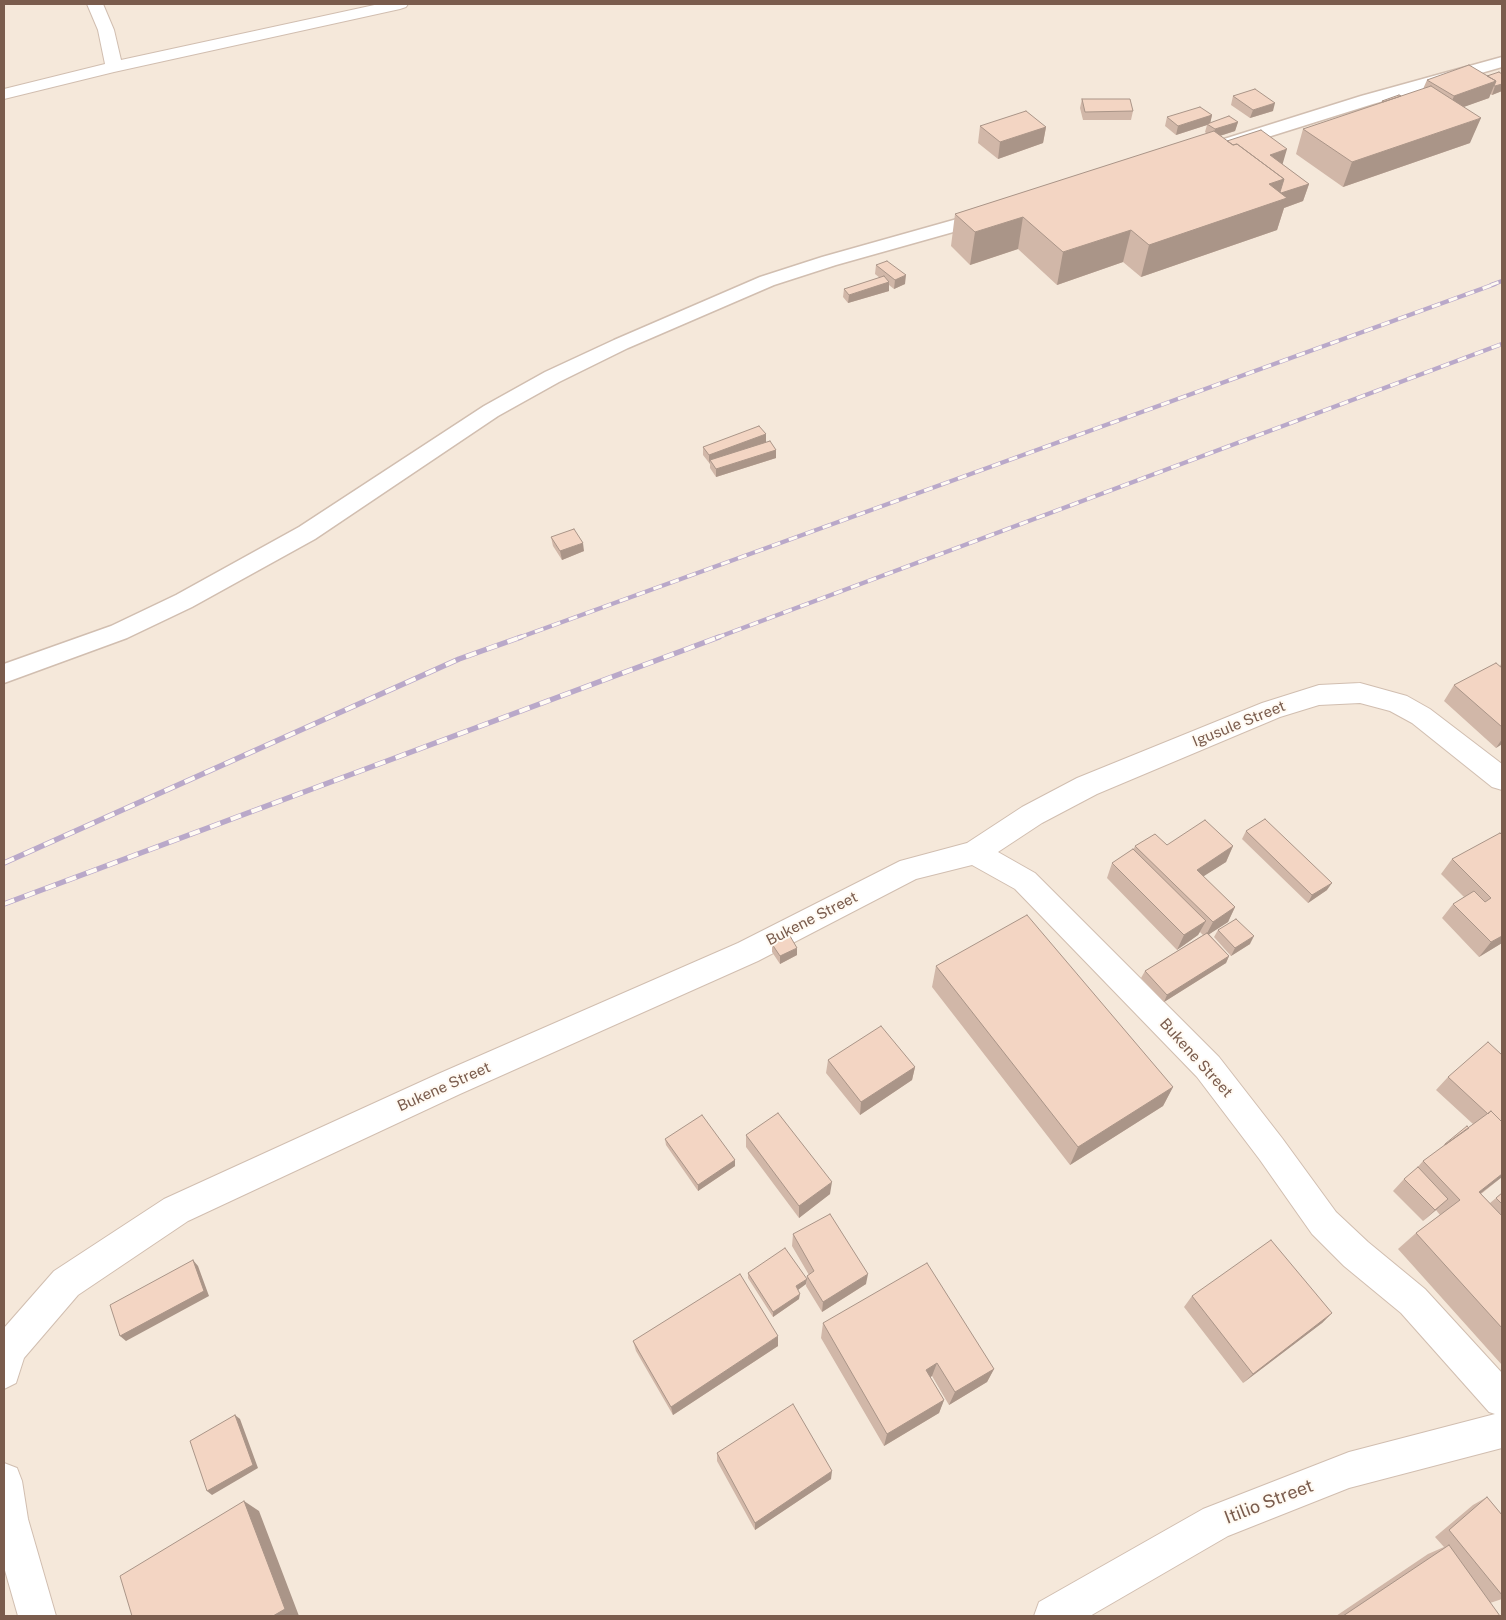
<!DOCTYPE html>
<html>
<head>
<meta charset="utf-8">
<style>
	body { margin:0 }
	#map { position:relative; width:1506px; height:1620px; overflow:hidden; background:#fdf6ec; font-family:"Public Sans",sans-serif }
	canvas { display:block }
	.frame { position:absolute; inset:0; border:5px solid #7a5c4d; pointer-events:none }
</style>
</head>
<body>
<div id="map">
<canvas width="1506" height="1620"></canvas>
<div class="frame"></div>
</div>
<script>
const ctx = document.querySelector('canvas').getContext('2d');
ctx.lineJoin = 'round';
function fillPath(path, color) {
  ctx.fillStyle = color;
  ctx.fill(path, 'evenodd');
}
function toPath(rows) {
  const path = new Path2D();
  for (const r of rows) {
    path.moveTo(r[0], r[1]);
    for (let i = 2; i < r.length; i += 2) path.lineTo(r[i], r[i + 1]);
  }
  return path;
}
function strokePath(path, color, width, dash) {
  ctx.strokeStyle = color;
  ctx.lineWidth = width;
  ctx.lineCap = dash ? 'butt' : 'round';
  ctx.setLineDash(dash || []);
  ctx.stroke(path);
}
function drawText(font, color, halo, rows, align = 'center') {
  ctx.font = font + ' "Public Sans",sans-serif';
  ctx.lineWidth = 4;
  ctx.setLineDash([]);
  ctx.textBaseline = 'middle';
  ctx.strokeStyle = halo;
  ctx.fillStyle = color;
  for (const [text, x, y, turn = 0] of rows) {
    ctx.save();
    ctx.translate(x, y);
    ctx.rotate((+turn || 0) * Math.PI / 180);
    ctx.textAlign = isNaN(turn) ? turn : align;
    if (halo) ctx.strokeText(text, 0, 0);
    ctx.fillText(text, 0, 0);
    ctx.restore();
  }
}
fillPath(toPath([
	[4,4,1502,4,1502,1616,4,1616]
]), '#f5e8da');
const lane = toPath([
	[1502,57,1502,67,1373,104,1236,147,1230,148,1224,147,1221,143,1224,139,1361,96,1502,57],
	[989,210,996,212,998,216,996,220,836,265,774,285,628,348,559,382,498,416,315,539,192,607,127,638,4,683,4,664,111,626,176,595,299,527,484,406,545,372,614,340,760,277,822,257,989,210]
]);
const street = toPath([
	[87,4,103,4,114,30,121,60,379,4,408,4,406,7,400,9,114,72,4,99,4,89,105,64,98,30,87,4],
	[1360,683,1407,696,1430,709,1502,764,1502,790,1492,787,1412,723,1390,711,1360,703,1319,705,1280,717,1097,794,1042,823,998,852,1035,873,1219,1057,1282,1138,1336,1212,1368,1242,1425,1289,1502,1373,1502,1448,1349,1488,1228,1536,1090,1616,1034,1616,1039,1602,1203,1509,1349,1452,1495,1414,1489,1412,1401,1313,1344,1266,1312,1234,1260,1160,1197,1077,1015,889,972,865,916,879,758,961,460,1094,188,1221,78,1295,24,1358,16,1383,4,1389,4,1328,54,1271,164,1199,438,1074,738,943,900,861,967,843,1022,807,1077,778,1262,703,1319,685,1360,683],
	[4,1463,17,1468,22,1481,28,1519,56,1616,18,1616,4,1567,4,1463]
]);
strokePath(lane, '#d1beb0', 3);
strokePath(street, '#d1beb0', 2);
fillPath(lane, '#fff');
fillPath(street, '#fff');
const railFar2 = toPath([
	[1491,285,1502,281]
]);
const railFar1 = toPath([
	[518,638,1495,284],
	[716,638,1502,344]
]);
const rail = toPath([
	[4,863,459,659,521,637],
	[4,904,719,637]
]);
strokePath(railFar2, '#b9a8c9', 4);
strokePath(railFar1, '#b9a8c9', 4.5);
strokePath(rail, '#b9a8c9', 5.5);
strokePath(railFar2, '#fffaf3', 2.5, [8]);
strokePath(railFar1, '#fffaf3', 3, [9]);
strokePath(rail, '#fffaf3', 4, [11]);
fillPath(toPath([
	[1502,74,1502,91,1492,95,1490,94,1489,98,1463,107,1470,143,1343,187,1296,154,1303,129,1381,103,1382,101,1401,96,1423,89,1427,80,1487,76],
	[1233,96,1273,111,1250,118,1231,105],
	[1082,99,1133,111,1131,120,1083,120,1080,108],
	[1212,115,1210,123,1238,122,1235,131,1220,136,1227,141,1282,164,1309,184,1303,201,1284,208,1277,230,1141,277,1123,262,1057,285,1018,249,970,265,951,246,955,214,1207,134,1205,132,1207,125,1176,135,1165,126,1167,117],
	[980,126,1046,127,1043,143,998,159,978,143],
	[876,265,905,284,894,289,889,285,889,291,848,303,843,297,844,289,880,278,875,274],
	[766,434,766,442,776,450,776,458,716,477,710,468,710,464,703,455,703,447],
	[551,537,584,551,562,560,553,546],
	[1502,662,1502,744,1496,748,1444,701,1454,685,1500,666],
	[1246,831,1327,890,1308,903,1242,839],
	[1502,835,1502,943,1479,957,1442,918,1453,904,1464,897,1441,874,1452,859],
	[1167,845,1233,846,1226,862,1203,876,1235,907,1228,922,1209,934,1229,956,1226,963,1164,1002,1141,978,1145,971,1203,935,1200,932,1198,935,1177,950,1107,878,1112,863,1133,850,1135,846],
	[1218,930,1250,944,1231,956,1214,937],
	[772,944,797,955,780,964,772,952],
	[936,966,1173,1087,1163,1106,1070,1165,932,987],
	[1502,1055,1502,1177,1481,1194,1490,1203,1502,1193,1502,1365,1398,1249,1416,1233,1440,1215,1436,1210,1423,1221,1393,1191,1404,1179,1416,1169,1423,1161,1442,1148,1445,1144,1473,1124,1436,1090,1448,1077],
	[828,1060,915,1067,912,1080,860,1115,826,1073],
	[746,1135,830,1194,799,1218,746,1147],
	[665,1139,735,1160,735,1166,698,1191,666,1145],
	[793,1234,866,1284,822,1312,806,1286,807,1276,809,1275,792,1246],
	[748,1273,806,1284,798,1290,799,1299,773,1317,748,1278],
	[1192,1296,1332,1313,1322,1323,1243,1383,1184,1307],
	[823,1323,994,1369,987,1382,949,1405,932,1376,930,1377,944,1400,939,1413,884,1446,821,1338],
	[633,1341,778,1346,673,1415,636,1351],
	[717,1453,831,1479,755,1530,717,1461],
	[1487,1497,1502,1515,1502,1599,1490,1603,1500,1616,1336,1616,1428,1554,1444,1547,1435,1537,1473,1505]
]), '#d1b7a8');
fillPath(toPath([
	[1496,81,1489,98,1447,113,1454,96],
	[1502,84,1502,91,1492,95,1495,86],
	[1275,103,1273,111,1250,118,1253,110],
	[1212,115,1210,124,1207,124,1207,125,1176,135,1178,126],
	[1481,118,1470,143,1343,187,1352,162],
	[1238,122,1235,131,1213,138,1215,129],
	[1046,127,1043,143,998,159,1000,142],
	[1287,149,1282,166,1270,155],
	[1284,179,1309,184,1303,201,1284,208,1277,230,1141,277,1149,245,1269,184],
	[1023,217,1018,249,970,265,975,232],
	[1131,230,1123,262,1057,285,1063,252],
	[906,275,905,284,894,289,895,280],
	[889,282,889,291,848,303,849,295],
	[766,434,766,443,710,460,709,464,709,455],
	[776,450,776,458,716,477,716,469],
	[583,543,584,551,562,560,560,551],
	[1502,739,1502,744,1496,748],
	[1233,846,1226,862,1190,885,1197,870],
	[1332,883,1327,890,1308,903,1312,895],
	[1235,907,1228,922,1205,937,1213,922],
	[1206,921,1198,935,1177,950,1184,935],
	[1254,936,1250,944,1231,956,1235,948],
	[1502,936,1502,943,1479,957,1491,942],
	[797,948,797,955,780,964,780,956],
	[1229,956,1226,963,1164,1002,1167,995],
	[915,1067,912,1080,860,1115,861,1102],
	[1173,1087,1163,1106,1070,1165,1078,1147],
	[735,1160,735,1166,698,1191,698,1185],
	[1502,1174,1502,1177,1460,1209,1479,1192],
	[832,1182,830,1194,799,1218,799,1206],
	[1448,1199,1436,1210,1423,1221,1435,1210],
	[193,1260,198,1266,209,1296,126,1341,120,1336],
	[868,1274,866,1284,822,1312,823,1302],
	[807,1279,806,1284,795,1292,796,1286],
	[800,1294,799,1299,773,1317,773,1312],
	[1332,1313,1322,1323,1243,1383,1253,1374],
	[778,1336,778,1346,673,1415,671,1407],
	[937,1363,932,1376,921,1384,926,1370],
	[994,1369,987,1382,949,1405,955,1392],
	[944,1400,939,1413,884,1446,887,1434],
	[235,1415,240,1419,258,1468,212,1495,207,1491],
	[832,1471,831,1479,755,1530,755,1523],
	[244,1501,259,1511,299,1616,273,1616]
]), '#aa9588');
const building = toPath([
	[1469,65,1496,81,1454,96,1427,80,1469,65],
	[1499,72,1502,74,1502,84,1495,86,1494,86,1496,81,1487,76,1499,72],
	[1431,86,1481,118,1352,162,1303,129,1431,86],
	[1255,89,1275,103,1253,110,1233,96,1255,89],
	[1399,95,1401,96,1383,102,1382,101,1399,95],
	[1082,99,1130,99,1133,111,1085,112,1082,99],
	[1200,107,1212,115,1178,126,1167,117,1200,107],
	[1026,111,1046,127,1000,142,980,126,1026,111],
	[1229,116,1238,122,1215,129,1207,124,1229,116],
	[1261,130,1287,149,1270,155,1309,184,1281,193,1280,192,1284,179,1237,144,1233,145,1227,141,1261,130],
	[1214,131,1233,145,1237,144,1284,179,1269,184,1287,198,1149,245,1131,230,1063,252,1023,217,975,232,955,214,1214,131],
	[887,261,906,275,895,280,876,265,887,261],
	[884,276,889,282,849,295,844,289,884,276],
	[759,426,766,434,709,455,703,447,759,426],
	[770,441,776,450,716,469,710,460,770,441],
	[574,529,583,543,560,551,551,537,574,529],
	[1496,663,1502,668,1502,727,1454,685,1496,663],
	[1265,819,1332,883,1312,895,1246,831,1265,819],
	[1205,820,1233,846,1197,870,1235,907,1213,922,1135,846,1155,834,1167,845,1205,820],
	[1500,833,1502,835,1502,936,1491,942,1453,904,1474,891,1485,902,1491,898,1452,859,1500,833],
	[1133,849,1206,921,1184,935,1112,863,1133,849],
	[1027,915,1173,1087,1078,1147,936,966,1027,915],
	[1236,919,1254,936,1235,948,1218,930,1236,919],
	[1207,933,1229,956,1167,995,1145,971,1207,933],
	[790,936,797,948,780,956,772,944,790,936],
	[881,1026,915,1067,861,1102,828,1060,881,1026],
	[1488,1042,1502,1055,1502,1122,1491,1111,1488,1114,1448,1077,1488,1042],
	[1491,1111,1502,1122,1502,1174,1479,1192,1502,1216,1502,1328,1416,1233,1460,1200,1423,1161,1491,1111],
	[778,1113,832,1182,799,1206,746,1135,778,1113],
	[702,1115,735,1160,698,1185,665,1139,702,1115],
	[1467,1126,1469,1128,1445,1145,1445,1144,1467,1126],
	[1418,1167,1448,1199,1435,1210,1404,1179,1418,1167],
	[1502,1193,1502,1204,1496,1198,1502,1193],
	[830,1214,868,1274,823,1302,807,1276,814,1271,793,1234,830,1214],
	[1271,1240,1332,1313,1253,1374,1192,1296,1271,1240],
	[785,1248,807,1279,796,1286,800,1294,773,1312,748,1273,785,1248],
	[193,1260,204,1291,120,1336,110,1305,193,1260],
	[927,1263,994,1369,955,1392,937,1363,926,1370,944,1400,887,1434,823,1323,927,1263],
	[740,1274,778,1336,671,1407,633,1341,740,1274],
	[793,1404,832,1471,755,1523,717,1453,793,1404],
	[235,1415,253,1465,207,1491,190,1441,235,1415],
	[1487,1497,1502,1515,1502,1595,1449,1530,1487,1497],
	[244,1501,285,1609,273,1616,132,1616,120,1576,244,1501],
	[1449,1545,1500,1616,1343,1616,1449,1545]
]);
fillPath(building, '#f3d5c3');
strokePath(building, '#aa9588', 1);
drawText('15px', '#7a5c4d', '#fffaf3', [
	["Igusule Street",1239,724,-22],
	["Bukene Street",812,919,-27],
	["Bukene Street",1196,1058,48],
	["Bukene Street",444,1087,-24]
]);
drawText('18px', '#7a5c4d', '#fffaf3', [
	["Itilio Street",1269,1502,-21]
]);
</script>
</body>
</html>
